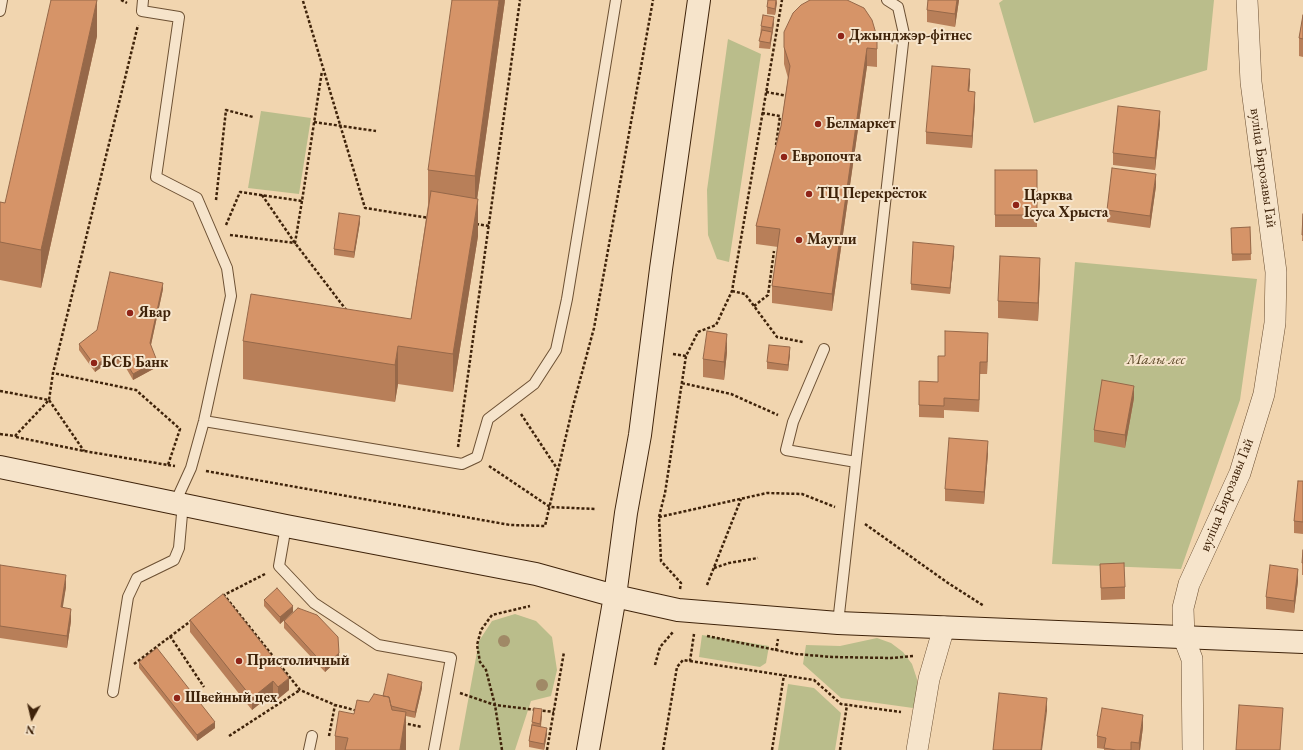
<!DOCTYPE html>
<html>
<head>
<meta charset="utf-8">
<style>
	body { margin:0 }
	#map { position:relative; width:1303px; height:750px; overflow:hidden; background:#f1d5af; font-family:"EB Garamond",serif }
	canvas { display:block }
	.north { position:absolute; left:12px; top:698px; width:40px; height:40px; -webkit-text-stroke:3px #f6e4cb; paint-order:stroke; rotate:188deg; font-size:11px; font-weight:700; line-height:16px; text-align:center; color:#3f230a }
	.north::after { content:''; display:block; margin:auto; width:14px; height:18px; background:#3f230a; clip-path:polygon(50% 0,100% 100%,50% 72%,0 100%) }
</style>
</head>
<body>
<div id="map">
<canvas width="1303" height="750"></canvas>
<div class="north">N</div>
</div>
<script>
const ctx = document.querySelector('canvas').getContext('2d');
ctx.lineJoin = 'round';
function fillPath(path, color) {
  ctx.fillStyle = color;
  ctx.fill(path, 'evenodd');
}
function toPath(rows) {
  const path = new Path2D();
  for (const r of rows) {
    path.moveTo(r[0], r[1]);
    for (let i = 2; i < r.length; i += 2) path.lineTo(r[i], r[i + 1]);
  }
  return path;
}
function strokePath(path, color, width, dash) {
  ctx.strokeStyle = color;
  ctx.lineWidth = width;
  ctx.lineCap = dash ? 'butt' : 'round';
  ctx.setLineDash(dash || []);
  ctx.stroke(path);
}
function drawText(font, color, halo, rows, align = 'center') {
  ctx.font = font + ' "EB Garamond",serif';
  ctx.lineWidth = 4;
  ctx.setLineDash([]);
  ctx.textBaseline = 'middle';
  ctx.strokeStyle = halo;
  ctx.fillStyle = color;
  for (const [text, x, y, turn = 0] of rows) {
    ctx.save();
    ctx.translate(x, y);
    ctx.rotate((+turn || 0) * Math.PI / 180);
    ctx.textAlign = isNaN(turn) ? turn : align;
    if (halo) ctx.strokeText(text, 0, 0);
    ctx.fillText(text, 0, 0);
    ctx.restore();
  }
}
fillPath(toPath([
	[1003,0,1214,0,1207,70,1034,123,999,3],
	[728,39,761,54,729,262,717,259,708,235,707,190],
	[261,111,311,118,299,194,248,188],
	[1075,262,1257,279,1240,400,1181,569,1052,564],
	[515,614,536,621,552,637,557,670,551,696,531,701,515,750,459,750,479,641,492,621],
	[702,635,769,646,766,663,760,667,699,657],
	[877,638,891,643,903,652,912,664,917,679,917,694,913,708,841,698,803,664,806,645,840,646],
	[788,684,814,688,841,713,835,750,778,750]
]), '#babd8b');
const lane = toPath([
	[143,0,142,11,179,17,156,177,197,198,227,268,231,296,204,421,191,468,175,503],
	[0,11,2,0],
	[824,349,793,422,786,450,856,462],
	[204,421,462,464,477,457,488,419,534,384,556,350,567,299,616,0],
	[286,526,279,566,314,603,378,645,451,658,434,750],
	[838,623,904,34,898,7,887,0],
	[113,692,128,597,137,578,174,560,179,548,182,514,186,505],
	[309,750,312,736]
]);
const street = toPath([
	[917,750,929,679,944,627],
	[1193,750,1192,659,1184,638,1183,608,1189,584,1240,473,1252,433,1264,394,1275,323,1276,272,1251,82,1247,0]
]);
const secondary = toPath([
	[0,467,286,526,536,574,615,596,678,610,838,623,1303,642],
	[588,750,615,596,626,513,640,435,661,269,699,0]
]);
strokePath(lane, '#6c5033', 12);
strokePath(street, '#6c5033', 22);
strokePath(secondary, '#3f230a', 24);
strokePath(toPath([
	[121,0,127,3],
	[303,1,365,208,429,218],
	[766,92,788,96],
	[762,113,780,116,776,145],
	[314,122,376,131],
	[262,195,295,243,347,311],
	[216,200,226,110,253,117],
	[476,224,489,226],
	[226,225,240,192,302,201,322,71],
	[230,235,295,243,302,201],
	[732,291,745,294,777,337,803,342],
	[754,306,768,295,774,251],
	[673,354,686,356],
	[682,383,731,394,778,415],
	[0,391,49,400,84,451],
	[521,414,558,470],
	[0,434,15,436,49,400,53,373,138,25],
	[16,437,84,451,168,465,180,429,136,390,53,373],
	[458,447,520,0],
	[168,465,175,466],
	[489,466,550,507,595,509],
	[206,471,510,525,545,526,573,406,594,328,653,0],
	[659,517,767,493,802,494,835,507],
	[865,524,948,583,984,606],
	[714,568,729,563,758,558],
	[265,574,224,595,300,690,335,705,358,711],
	[707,585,741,499],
	[680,589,681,583,661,561,659,517,665,493,686,356,698,332,716,325,732,291,782,0],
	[170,636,204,687],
	[707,636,796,654,832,657,891,658,914,656],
	[776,651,778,639],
	[690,661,814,680,841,704,901,712],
	[134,664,192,620],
	[655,665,660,647,673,632],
	[460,693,495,705,554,712],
	[403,723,422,727],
	[229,736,300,690],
	[329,736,335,705],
	[502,750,495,705,486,670,480,662,477,645,481,630,492,615,530,606],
	[547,750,564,652],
	[663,750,677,667,683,660,690,661,694,634],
	[772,750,784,675],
	[840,750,847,705]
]), '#3f230a', 2.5, [3, 2]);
strokePath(lane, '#f6e4cb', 10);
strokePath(street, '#f6e4cb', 21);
strokePath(secondary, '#f6e4cb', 22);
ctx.fillStyle = '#a08966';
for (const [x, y] of [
	[504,641],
	[542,685]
]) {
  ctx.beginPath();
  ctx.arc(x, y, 6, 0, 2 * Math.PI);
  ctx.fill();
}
fillPath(toPath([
	[97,0,97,36,41,288,0,280,0,202,5,203],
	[505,0,477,199,478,236,453,392,398,384,395,402,243,379,243,341,411,319,428,205,428,170],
	[777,0,775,15,767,14,767,7],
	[810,0,877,49,877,67,867,66,832,311,772,303,772,286,778,247,756,244,756,226,781,126,788,78,784,64,784,47],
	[928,0,959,0,955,27,927,22,927,10],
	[1303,15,1303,57,1299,56,1299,38],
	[774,23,770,49,759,48,761,26],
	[970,82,969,91,975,104,972,148,926,144,926,132],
	[1160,123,1155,170,1113,165,1113,153],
	[995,170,1037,170,1037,227,995,227],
	[1156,186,1150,228,1107,222,1107,210],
	[1303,214,1303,241,1302,241],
	[360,222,354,258,334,255,334,249],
	[1250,227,1251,260,1232,261,1231,228],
	[954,252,950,294,911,290,911,284],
	[1040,276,1038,321,998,318,998,301],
	[163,289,151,345,157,367,133,380,126,368,107,363,95,372,79,350,79,344],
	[988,345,987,374,980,374,979,412,944,410,944,418,919,417,919,405,938,382,945,356],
	[727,352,724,380,703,377,703,359],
	[790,354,788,371,767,369,767,362],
	[1134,398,1125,448,1094,442,1094,430],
	[988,453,984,504,945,501,945,489],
	[1303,481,1303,534,1294,533,1294,521],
	[1303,550,1303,575,1302,575,1302,563],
	[1100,564,1125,587,1125,599,1101,600],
	[0,565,66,587,62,607,71,621,67,648,0,638],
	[1298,581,1294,613,1266,609,1266,597],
	[264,600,293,612,280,624,264,606],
	[190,620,289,690,278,699,273,693,252,710,190,632],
	[284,621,339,659,325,672,284,628],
	[139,662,215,728,197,741,139,668],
	[422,688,415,718,406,716,406,750,335,750,335,736,354,714,369,702,383,696],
	[542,715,541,727,547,734,544,750,529,747,529,741,532,722],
	[1143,727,1140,750,1104,750,1104,749,1097,748,1097,736]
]), '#b87f59');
fillPath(toPath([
	[97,0,97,36,41,288,41,250],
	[499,0,505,0,475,214,475,176],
	[776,0,777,3,775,15,775,9],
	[957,0,959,0,955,27,955,14],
	[774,17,774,23,770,49,770,43],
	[867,48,867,66,832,311,832,294],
	[970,69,970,82,968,103,968,91],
	[975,92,975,104,972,148,972,136],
	[1160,111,1160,123,1155,170,1155,158],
	[1156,174,1156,186,1150,228,1150,216],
	[478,199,478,236,453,392,453,354],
	[360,216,360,222,354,258,354,252],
	[954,246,954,252,950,294,950,288],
	[1040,258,1040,276,1038,321,1038,303],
	[163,283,163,289,150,349,150,343],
	[988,333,988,345,987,374,987,362],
	[727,334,727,352,724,380,724,362],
	[398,346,398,384,395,402,395,365],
	[790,347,790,354,788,371,788,365],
	[107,357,107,363,95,372,95,366],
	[157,361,157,367,133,380,133,374],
	[980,362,980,374,979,412,979,400],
	[1134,386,1134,398,1125,448,1125,435],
	[988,441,988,453,984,504,984,492],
	[1298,569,1298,581,1294,613,1294,601],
	[66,575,66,587,61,619,61,607],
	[293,606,293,612,280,624,280,617],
	[71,609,71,621,67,648,67,636],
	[339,653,339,659,325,672,325,666],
	[289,678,289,690,278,699,278,687],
	[273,681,273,693,252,710,252,698],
	[422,682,422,688,415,718,415,712],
	[1047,698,1047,711,1042,750,1041,750],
	[542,709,542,715,540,730,540,724],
	[406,712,406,750,400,750],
	[1143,715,1143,727,1140,750,1139,750,1139,743],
	[215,722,215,728,197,741,197,735],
	[547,728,547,734,544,750,544,744]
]), '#966849');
const building = toPath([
	[51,0,97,0,41,250,0,242,0,202,5,203,51,0],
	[452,0,499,0,475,176,428,170,452,0],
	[768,0,776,0,775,9,767,7,768,0],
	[810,0,847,0,864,8,872,20,877,37,877,49,867,48,832,294,772,286,780,229,756,226,781,126,790,66,784,47,784,32,793,13,801,5,810,0],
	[928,0,957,0,955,14,927,10,928,0],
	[763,15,774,17,772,28,761,26,763,15],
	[1303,15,1303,39,1299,38,1303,15],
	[762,30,772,32,770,43,759,41,762,30],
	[932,66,970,69,968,91,975,92,972,136,926,132,932,66],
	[1118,106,1160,111,1155,158,1113,153,1118,106],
	[1112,168,1156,174,1150,216,1107,210,1112,168],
	[995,170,1037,170,1037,215,995,215,995,170],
	[431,191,478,199,453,354,398,346,395,365,243,341,251,294,411,319,431,191],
	[339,213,360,216,354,252,334,249,339,213],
	[1303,214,1303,235,1302,235,1303,214],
	[1250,227,1251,254,1232,254,1231,228,1250,227],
	[913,242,954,246,950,288,911,284,913,242],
	[1000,256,1040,258,1038,303,998,301,1000,256],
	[110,272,163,283,150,343,157,361,133,374,126,362,107,357,95,366,79,344,97,330,110,272],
	[707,331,727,334,724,362,703,359,707,331],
	[945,331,988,333,987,362,980,362,979,400,944,398,944,406,919,405,919,381,938,382,938,356,945,356,945,331],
	[769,345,790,347,788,365,767,362,769,345],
	[1102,380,1134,386,1125,435,1094,430,1102,380],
	[949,438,988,441,984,492,945,489,949,438],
	[1298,481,1303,481,1303,522,1294,521,1298,481],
	[1303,550,1303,563,1302,563,1303,550],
	[1124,563,1125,587,1101,588,1100,564,1124,563],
	[0,565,66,575,61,607,71,609,67,636,0,626,0,565],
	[1270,565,1298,569,1294,601,1266,597,1270,565],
	[277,588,293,606,280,617,264,600,277,588],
	[223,594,289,678,278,687,273,681,252,698,190,620,223,594],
	[298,608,317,615,338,637,339,653,325,666,284,621,298,608],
	[157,648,215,722,197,735,139,662,157,648],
	[388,674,422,682,415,712,391,706,389,697,383,696,388,674],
	[999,693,1047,698,1041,750,993,750,999,693],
	[374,694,389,697,392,710,406,712,400,750,345,750,348,738,335,736,339,711,354,714,357,700,369,702,374,694],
	[1239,705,1283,708,1280,750,1236,750,1239,705],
	[534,708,542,709,540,724,532,722,534,708],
	[1102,708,1143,715,1139,743,1131,742,1131,750,1116,750,1104,748,1106,738,1097,736,1102,708],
	[532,725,547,728,544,744,529,741,532,725]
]);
fillPath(building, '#d69468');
strokePath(building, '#966849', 1);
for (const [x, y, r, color] of [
	[841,36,4,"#8f2418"],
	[818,124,4,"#8f2418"],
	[784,157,4,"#8f2418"],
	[809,194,4,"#8f2418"],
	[1016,205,4,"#8f2418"],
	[799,240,4,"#8f2418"],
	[130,313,4,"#8f2418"],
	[94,363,4,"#8f2418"],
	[239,661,4,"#8f2418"],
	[177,698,4,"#8f2418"]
]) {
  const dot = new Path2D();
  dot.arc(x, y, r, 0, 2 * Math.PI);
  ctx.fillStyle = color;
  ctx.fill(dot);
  strokePath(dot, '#f6e4cb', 1.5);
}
drawText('bold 15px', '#3f230a', '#f6e4cb', [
	["Джынджэр-фітнес",849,36],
	["Белмаркет",826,124],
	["Европочта",792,157],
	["ТЦ Перекрёсток",817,194],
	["Царква",1024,196],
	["Ісуса Хрыста",1024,213],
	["Маугли",807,240],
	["Явар",138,313],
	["БСБ Банк",102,363],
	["Пристоличный",247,661],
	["Швейный цех",185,698]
], 'left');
drawText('15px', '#3f230a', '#f6e4cb', [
	["вуліца Бярозавы Гай",1263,168,82],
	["вуліца Бярозавы Гай",1227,495,-68]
]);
drawText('italic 15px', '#5e4a2a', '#f6e4cb', [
	["Малы лес",1156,360]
]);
</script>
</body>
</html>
